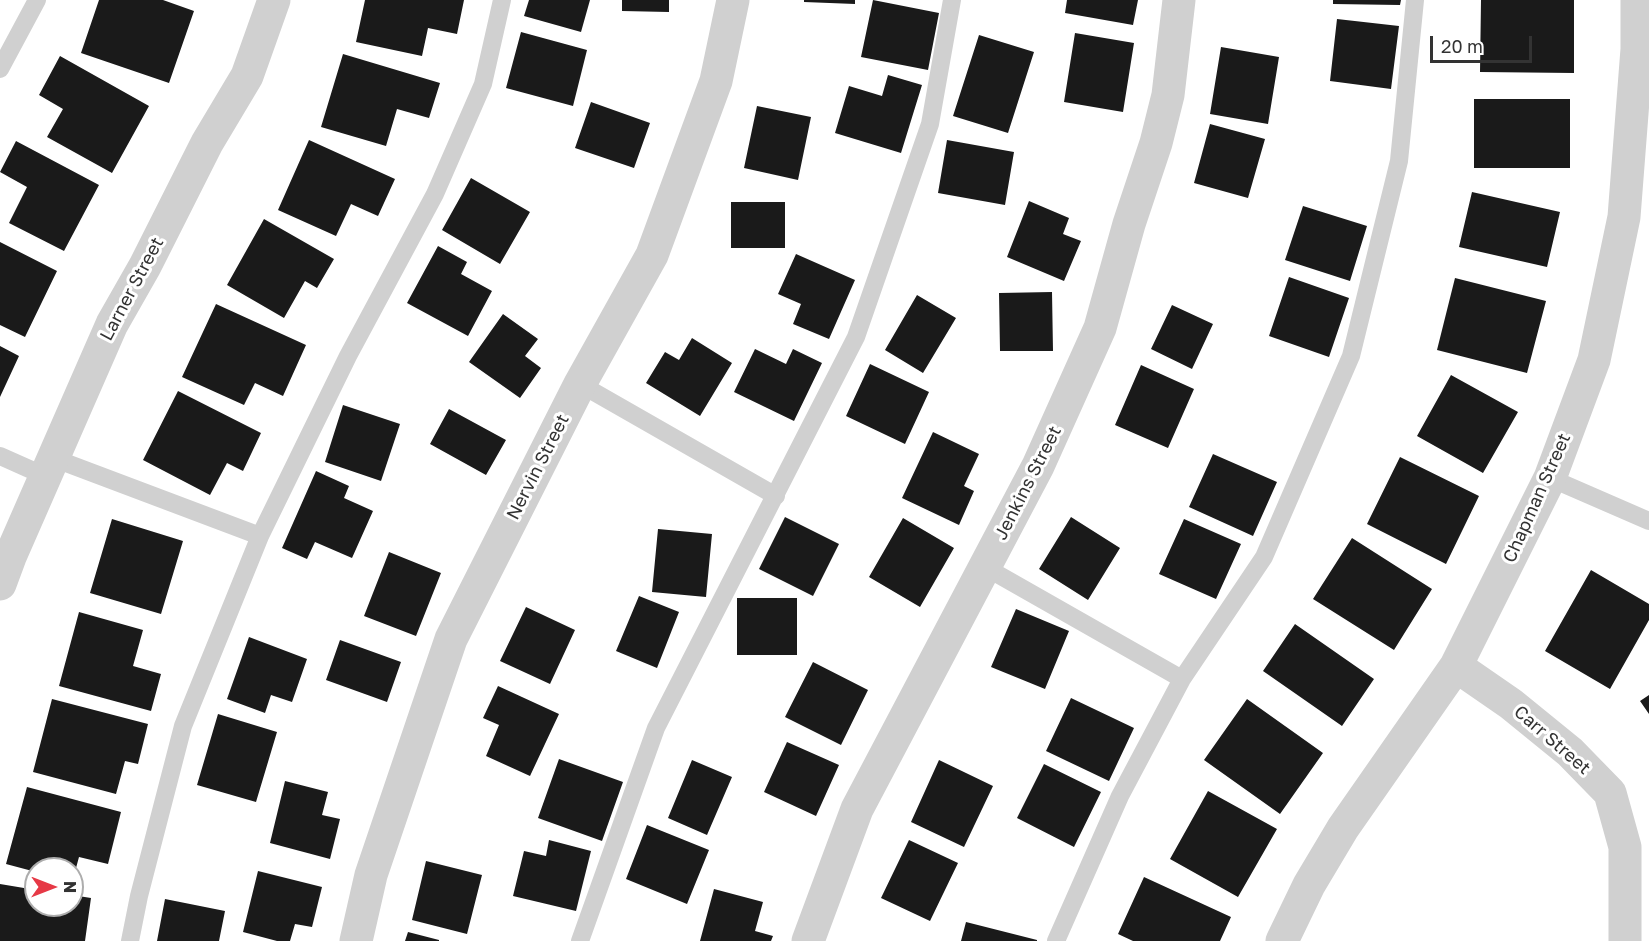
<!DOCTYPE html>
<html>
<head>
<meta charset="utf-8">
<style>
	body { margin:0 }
	#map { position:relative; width:1649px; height:941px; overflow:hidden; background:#fff; font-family:"Golos Text",sans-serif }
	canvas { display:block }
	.north { position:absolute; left:24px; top:857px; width:60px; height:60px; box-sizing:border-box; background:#fff; border:2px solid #adadad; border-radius:50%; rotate:90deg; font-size:16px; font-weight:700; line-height:24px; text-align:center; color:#333 }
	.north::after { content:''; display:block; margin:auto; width:21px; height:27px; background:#e63946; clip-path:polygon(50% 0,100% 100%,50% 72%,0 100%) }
	.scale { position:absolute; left:1430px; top:36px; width:102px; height:27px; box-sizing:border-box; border:3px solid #333; border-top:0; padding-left:8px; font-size:18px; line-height:21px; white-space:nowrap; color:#333; -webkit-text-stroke:4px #fff; paint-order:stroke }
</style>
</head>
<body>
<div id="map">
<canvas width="1649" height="941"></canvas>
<div class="north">N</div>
<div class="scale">20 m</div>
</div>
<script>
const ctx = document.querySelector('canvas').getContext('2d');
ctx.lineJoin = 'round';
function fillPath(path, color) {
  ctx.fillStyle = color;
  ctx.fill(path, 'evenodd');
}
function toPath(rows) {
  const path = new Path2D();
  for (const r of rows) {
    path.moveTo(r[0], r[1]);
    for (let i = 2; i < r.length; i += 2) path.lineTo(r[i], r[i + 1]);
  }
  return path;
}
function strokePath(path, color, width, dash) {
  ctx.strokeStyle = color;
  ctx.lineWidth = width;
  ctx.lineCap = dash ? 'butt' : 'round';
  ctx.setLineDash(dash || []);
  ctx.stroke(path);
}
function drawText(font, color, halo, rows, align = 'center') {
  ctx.font = font + ' "Golos Text",sans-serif';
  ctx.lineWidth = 6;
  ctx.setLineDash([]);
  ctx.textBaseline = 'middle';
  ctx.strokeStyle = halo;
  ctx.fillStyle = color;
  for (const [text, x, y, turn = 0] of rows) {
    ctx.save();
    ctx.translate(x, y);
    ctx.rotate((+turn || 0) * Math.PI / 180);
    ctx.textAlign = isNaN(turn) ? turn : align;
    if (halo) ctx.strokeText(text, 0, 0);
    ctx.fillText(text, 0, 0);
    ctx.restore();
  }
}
fillPath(toPath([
	[99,0,163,0,194,11,169,83,81,53],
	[365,0,464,0,457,34,428,28,422,56,356,42],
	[529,0,590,0,581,32,524,16],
	[622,0,669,0,669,12,622,11],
	[804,0,855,0,855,4,804,2],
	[873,0,939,13,928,70,861,57],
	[1067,0,1138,0,1133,25,1065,13],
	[1333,0,1401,0,1400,5,1333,4],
	[1481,0,1574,0,1574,73,1480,72],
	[1337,19,1399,26,1391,89,1330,81],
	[521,32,587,50,573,106,506,88],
	[1075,33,1134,43,1123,112,1064,102],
	[979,35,1034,52,1008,133,953,116],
	[1221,47,1279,57,1268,124,1210,114],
	[343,54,440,83,429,118,397,109,386,146,321,127],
	[60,56,149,106,112,173,47,137,63,109,39,95],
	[888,75,922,85,901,153,835,133,849,86,882,96],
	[1474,99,1570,99,1570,168,1474,168],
	[591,102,650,123,634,168,575,148],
	[757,106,811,117,798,180,744,168],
	[1210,124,1265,139,1248,198,1194,183],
	[309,140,395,179,378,216,351,204,336,236,278,210],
	[947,140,1014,152,1005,205,938,193],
	[16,141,99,185,64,251,9,223,27,187,0,172],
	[471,178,530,212,500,264,442,230],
	[1472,192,1560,212,1547,267,1459,247],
	[1029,201,1069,218,1063,234,1081,241,1064,281,1007,257],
	[731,202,785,202,785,248,731,248],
	[1303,206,1367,226,1350,281,1285,260],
	[264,219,334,259,317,288,305,281,284,318,227,285],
	[0,242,57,271,25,337,0,325],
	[438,246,467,262,461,274,492,291,468,336,407,303],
	[796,254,855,280,829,339,793,324,801,304,778,294],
	[1289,277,1349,298,1329,357,1269,336],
	[1455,278,1546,301,1527,373,1437,350],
	[1052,292,1053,351,1000,351,999,293],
	[917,295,956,318,923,373,885,350],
	[216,304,306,345,283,396,255,383,244,405,182,377],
	[1172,305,1213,324,1192,369,1151,349],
	[503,314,538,339,525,356,541,368,520,398,469,362],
	[692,338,732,363,700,416,646,383,665,352,679,360],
	[0,346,19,356,0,397],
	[755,349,786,364,793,349,822,363,794,421,734,392],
	[870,364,929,392,905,444,846,416],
	[1141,365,1194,389,1168,448,1115,425],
	[1451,375,1518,412,1483,473,1417,436],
	[178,391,261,433,243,471,227,463,210,495,143,460],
	[343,405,400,424,381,481,325,462],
	[449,409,506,440,486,475,430,444],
	[933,432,979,454,964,486,974,491,959,525,902,498],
	[1213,454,1277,482,1253,536,1189,507],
	[1400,457,1479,496,1446,564,1367,524],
	[316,471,349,486,344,498,373,511,352,558,315,542,307,559,282,548],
	[785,517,839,544,813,596,759,569],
	[1071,517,1120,548,1088,600,1039,569],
	[903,518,954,548,920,607,869,577],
	[112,519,183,541,161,614,90,593],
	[1184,519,1241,544,1216,599,1159,574],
	[658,529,712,534,706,597,652,592],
	[1352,538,1432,589,1394,650,1313,599],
	[389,552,441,573,416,636,364,616],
	[1591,570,1649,604,1649,620,1610,689,1545,651],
	[639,596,679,612,657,668,616,651],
	[737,598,797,598,797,655,737,655],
	[526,607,575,630,550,684,500,661],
	[1016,609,1069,631,1045,689,991,667],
	[79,612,143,630,133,666,161,674,151,711,59,686],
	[1295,624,1374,679,1342,726,1263,671],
	[249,637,307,659,292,702,271,695,265,713,227,699],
	[340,640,401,662,387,702,326,680],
	[813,662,868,690,841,745,785,717],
	[498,686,559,714,530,776,486,756,499,725,483,718],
	[1649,695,1649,714,1640,701],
	[1071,698,1134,728,1109,781,1046,751],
	[52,699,148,724,138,764,125,761,116,794,33,772],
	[1247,699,1323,753,1280,814,1204,760],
	[218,714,277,732,256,802,197,785],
	[787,742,839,765,816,816,764,792],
	[559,759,623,782,602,841,538,818],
	[692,760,732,777,707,835,668,818],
	[939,760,993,786,964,847,911,822],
	[1044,764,1101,792,1074,847,1017,818],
	[285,781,328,792,322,815,340,819,330,859,270,843],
	[27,787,121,812,108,864,79,857,73,879,72,869,36,869,36,872,6,864],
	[1208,791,1277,829,1238,897,1170,859],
	[647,825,709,850,687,904,626,879],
	[549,840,591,851,576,911,513,896,524,851,546,856],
	[909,840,958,863,930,921,881,898],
	[426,861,482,875,467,934,412,920],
	[258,871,322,887,312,927,295,924,290,941,277,941,243,932],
	[1144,877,1231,917,1220,941,1133,941,1118,934],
	[0,884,36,890,36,905,72,905,72,895,91,898,85,941,0,941],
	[714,889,763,902,755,931,773,936,771,941,700,941],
	[165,899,225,911,219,941,157,941],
	[966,922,1037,940,1037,941,961,941],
	[408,932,439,940,439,941,405,941]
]), '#1a1a1a');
strokePath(toPath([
	[0,69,37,0],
	[580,384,776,496],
	[0,456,45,476],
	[53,458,260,536],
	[1550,478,1649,521],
	[985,567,1182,679],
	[130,941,139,896,183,726,260,536,348,356,435,194,483,84,502,0],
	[580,941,656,728,856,337,930,124,952,0],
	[1056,941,1120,796,1182,679,1264,557,1351,356,1399,161,1415,0]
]), '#d0d0d0', 18);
strokePath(toPath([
	[0,584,10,557,112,324,145,266,207,143,247,76,274,0],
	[1456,666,1511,704,1570,752,1610,793,1625,847,1625,941],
	[356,941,371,875,451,639,580,384,652,255,716,81,733,0],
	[808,941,857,809,1038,466,1100,328,1129,224,1156,143,1168,95,1179,0],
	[1282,941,1309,885,1343,828,1456,666,1550,478,1594,360,1624,217,1637,49,1637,0]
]), '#d0d0d0', 33);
drawText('18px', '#333', '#fff', [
	["Larner Street",132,289,-62],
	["Nervin Street",538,467,-63],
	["Jenkins Street",1028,483,-63],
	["Chapman Street",1537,498,-66],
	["Carr Street",1552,740,41]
]);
</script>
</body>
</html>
